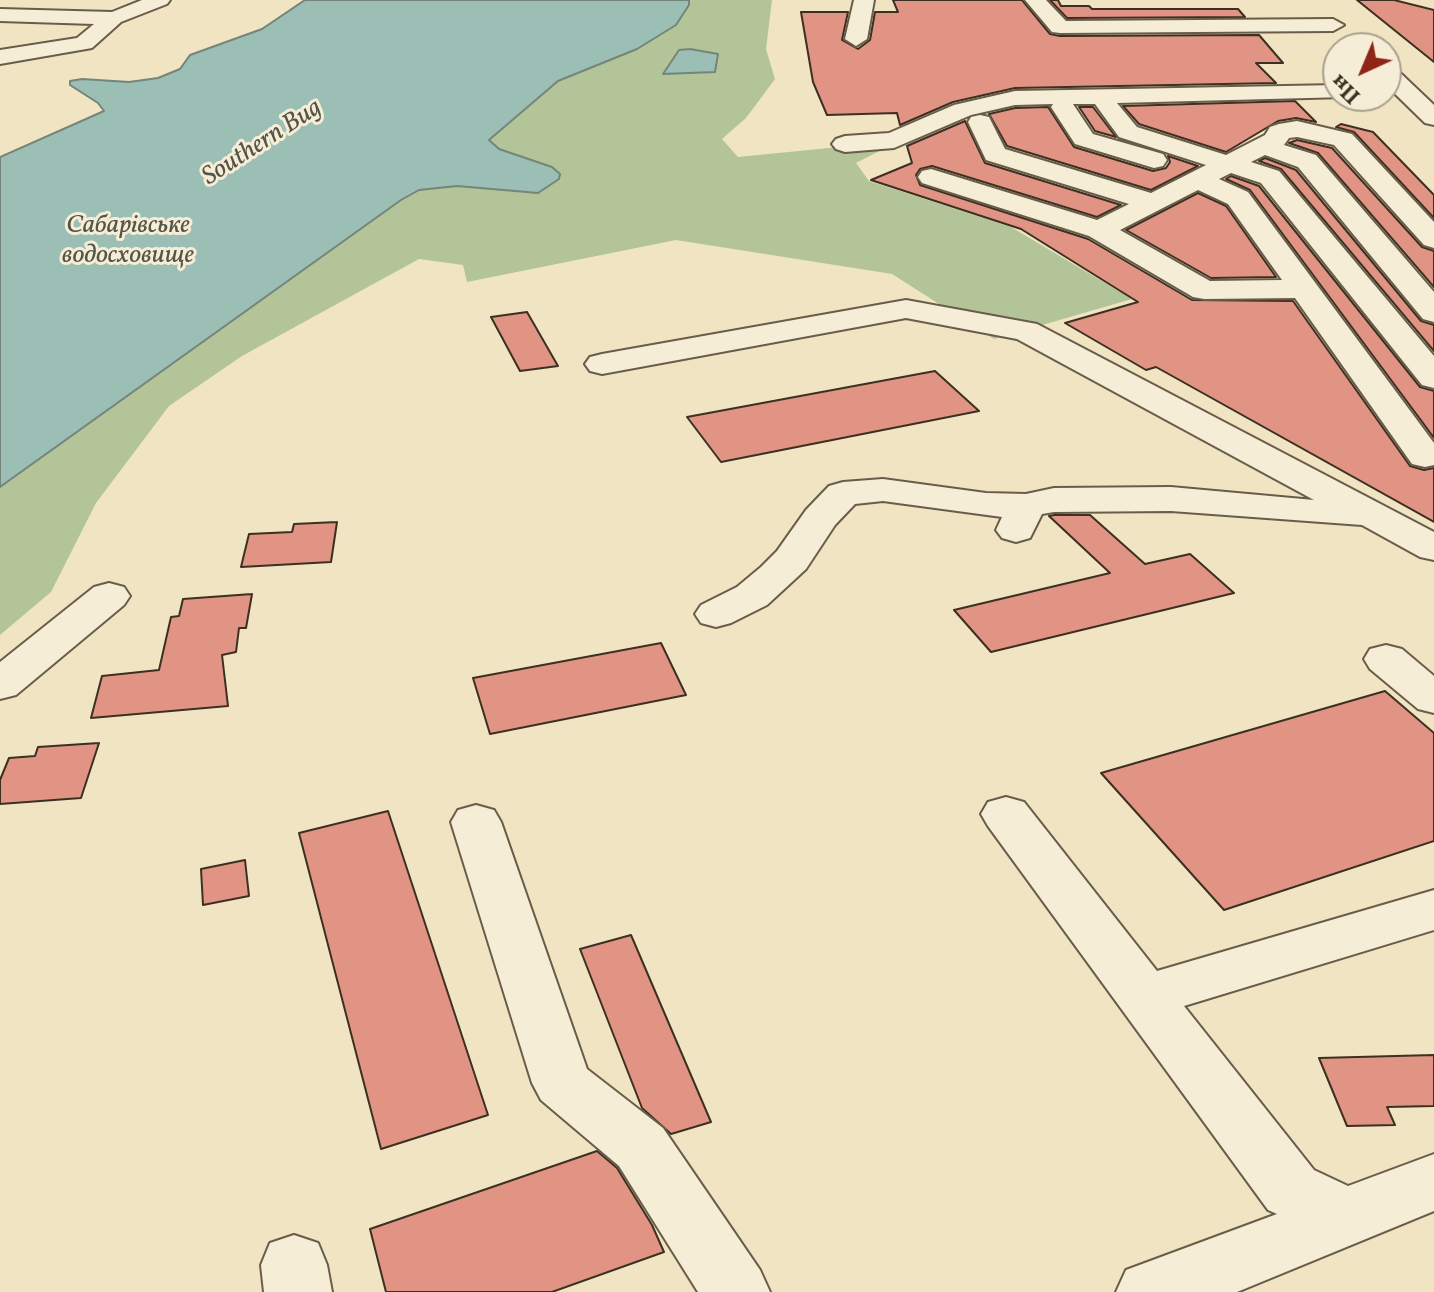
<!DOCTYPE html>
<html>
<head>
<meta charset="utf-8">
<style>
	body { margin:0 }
	#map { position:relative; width:1434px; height:1292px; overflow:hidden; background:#f1e4c2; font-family:Vollkorn,serif }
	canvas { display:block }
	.north { position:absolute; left:1322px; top:32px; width:80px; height:80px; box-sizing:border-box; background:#f6edd7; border:2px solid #aca18f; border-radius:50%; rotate:224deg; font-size:22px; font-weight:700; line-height:32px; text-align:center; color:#3c3022 }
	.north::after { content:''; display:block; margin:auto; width:28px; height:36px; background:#8f2418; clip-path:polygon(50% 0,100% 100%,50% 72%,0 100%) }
</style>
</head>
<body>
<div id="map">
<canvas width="1434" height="1292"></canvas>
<div class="north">Пн</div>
</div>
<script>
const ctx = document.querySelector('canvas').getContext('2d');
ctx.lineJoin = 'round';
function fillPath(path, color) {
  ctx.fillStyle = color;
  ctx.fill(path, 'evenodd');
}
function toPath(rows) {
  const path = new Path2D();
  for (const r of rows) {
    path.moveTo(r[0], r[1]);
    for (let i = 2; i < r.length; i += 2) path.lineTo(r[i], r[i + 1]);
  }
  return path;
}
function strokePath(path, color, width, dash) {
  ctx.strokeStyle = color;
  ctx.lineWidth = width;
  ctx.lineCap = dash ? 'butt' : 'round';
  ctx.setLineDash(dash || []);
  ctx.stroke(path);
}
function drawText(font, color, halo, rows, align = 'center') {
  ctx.font = font + ' Vollkorn,serif';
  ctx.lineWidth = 6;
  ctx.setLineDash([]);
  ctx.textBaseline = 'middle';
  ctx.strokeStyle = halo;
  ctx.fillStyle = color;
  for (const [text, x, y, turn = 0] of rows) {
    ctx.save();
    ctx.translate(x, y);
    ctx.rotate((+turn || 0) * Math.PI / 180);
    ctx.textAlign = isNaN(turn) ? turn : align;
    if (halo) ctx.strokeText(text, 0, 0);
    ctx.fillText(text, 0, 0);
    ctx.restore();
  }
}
fillPath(toPath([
	[689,0,772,0,766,49,775,79,746,118,722,139,738,157,899,141,856,163,869,181,1011,227,1132,299,994,339,892,274,676,240,467,282,463,265,419,259,242,356,169,406,96,503,51,592,0,635,0,487,401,200,419,190,457,186,538,193,559,179,560,174,552,167,499,149,488,141,558,81,637,49,689,5]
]), '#b3c598');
const water = toPath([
	[305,0,689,0,689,5,676,25,637,49,558,81,489,140,499,149,552,167,560,174,559,179,538,193,457,186,419,190,401,200,0,487,0,157,104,111,98,103,70,85,70,81,82,79,129,82,158,78,180,69,190,55,262,29,305,0],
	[690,49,718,54,715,72,663,74,679,50,690,49]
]);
fillPath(water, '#9bbeb5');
strokePath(water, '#75857a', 2);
const building = toPath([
	[893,0,1022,0,1050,34,1060,36,1259,35,1283,63,1256,63,1276,83,1015,88,953,102,900,125,897,113,827,115,813,82,801,12,848,12,842,40,858,49,870,40,875,12,898,12,893,0],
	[1050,0,1058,0,1061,6,1089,6,1092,9,1238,9,1245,17,1067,18,1050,0],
	[1357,0,1394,0,1434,10,1434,62,1357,0],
	[1295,101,1316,122,1296,118,1278,121,1226,152,1139,124,1123,106,1295,101],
	[1048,107,1074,147,1153,171,1166,168,1170,162,1168,156,1198,166,1151,190,1007,146,989,114,1015,108,1048,107],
	[1079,107,1093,107,1116,137,1095,131,1079,107],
	[965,121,985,163,1121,205,1097,217,932,166,920,169,916,175,920,185,1088,239,1192,300,1293,301,1410,466,1424,470,1434,468,1434,522,1156,367,1146,370,1065,323,1138,302,1021,229,871,180,912,163,907,146,965,121],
	[1341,124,1373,132,1434,195,1434,218,1354,132,1336,127,1341,124],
	[1297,140,1332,148,1422,247,1434,251,1434,287,1318,153,1289,143,1297,140],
	[1265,158,1296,170,1421,321,1434,325,1434,351,1281,169,1259,161,1265,158],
	[1231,176,1259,186,1420,387,1434,391,1434,438,1250,190,1226,179,1231,176],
	[1198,193,1226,206,1276,277,1211,278,1126,230,1198,193],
	[527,312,558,366,520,371,491,317,527,312],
	[935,371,979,411,721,462,687,417,935,371],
	[1054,515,1090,515,1145,564,1190,554,1234,593,991,652,954,610,1110,573,1049,516,1054,515],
	[337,522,331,562,241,567,249,534,292,532,294,524,337,522],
	[252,594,246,628,239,628,236,652,222,655,228,706,91,718,102,676,159,670,171,617,179,616,183,599,252,594],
	[661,643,686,695,490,734,473,678,661,643],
	[1385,691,1434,733,1434,841,1224,910,1101,773,1385,691],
	[99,743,81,798,0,804,0,780,9,758,35,756,38,747,99,743],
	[388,811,488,1115,381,1149,299,833,388,811],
	[245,860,249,896,203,905,201,869,245,860],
	[631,935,711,1122,671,1134,642,1108,580,949,631,935],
	[1434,1055,1434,1106,1387,1107,1395,1125,1347,1126,1319,1058,1434,1055],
	[597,1151,617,1168,652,1225,664,1252,552,1292,386,1292,370,1229,597,1151]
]);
fillPath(building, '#e19484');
strokePath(building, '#3c3022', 2);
const minor = toPath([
	[142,0,170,0,167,4,121,22,92,48,0,64,0,50,77,38,94,24,0,21,0,9,112,12,142,0],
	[854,0,874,0,867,39,856,46,845,39,854,0],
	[1025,0,1046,0,1066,21,1333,19,1344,25,1333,31,1060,33,1052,32,1025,0],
	[1386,65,1394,67,1434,105,1434,125,1425,123,1386,85,1386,65],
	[1338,85,1338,96,1346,97,1117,103,1137,127,1226,155,1265,135,1270,127,1279,124,1297,121,1352,134,1434,222,1434,248,1424,245,1334,145,1297,137,1289,138,1284,145,1316,155,1434,292,1434,322,1423,319,1298,167,1265,155,1251,162,1279,171,1434,356,1434,388,1422,385,1261,183,1231,173,1219,179,1248,192,1434,443,1434,465,1425,467,1412,464,1295,298,1204,299,1193,297,1089,236,922,183,918,177,922,171,931,169,1097,220,1129,204,986,160,968,122,971,117,980,115,989,117,1005,149,1151,193,1206,165,1119,137,1095,104,1073,104,1093,134,1163,154,1167,160,1163,166,1154,168,1075,144,1051,107,1053,104,1015,105,971,115,894,148,845,152,836,149,832,144,836,139,845,136,889,133,954,105,1015,91,1338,85],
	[1198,190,1228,204,1282,280,1210,281,1120,230,1198,190],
	[906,300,1037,324,1434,532,1434,560,1420,557,1362,525,1171,511,1054,512,1042,514,1030,538,1016,542,1002,538,996,530,1002,517,883,501,855,504,835,525,806,569,767,605,731,623,716,627,701,623,695,614,701,605,737,587,761,567,777,551,806,510,829,486,843,482,883,479,986,493,1026,494,1054,488,1171,487,1314,500,1017,339,906,318,602,374,590,371,585,364,590,357,602,354,906,300],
	[109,583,124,587,130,596,124,605,16,695,0,699,0,662,94,587,109,583],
	[1386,645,1402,649,1434,676,1434,713,1418,709,1370,669,1364,659,1370,649,1386,645],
	[1006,797,1024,802,1157,971,1434,890,1434,930,1184,1006,1314,1170,1348,1186,1434,1154,1434,1211,1237,1292,1116,1292,1126,1270,1277,1214,1268,1210,988,826,981,814,988,802,1006,797],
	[476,805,494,810,501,822,587,1069,663,1128,760,1270,770,1292,698,1292,619,1166,541,1100,532,1083,451,822,458,810,476,805],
	[294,1235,318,1243,327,1265,332,1292,264,1292,261,1265,270,1243,294,1235]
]);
strokePath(minor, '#695d4a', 4);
fillPath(minor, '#f6edd7');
drawText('italic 26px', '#545447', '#f6edd7', [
	["Southern Bug",263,144,-33],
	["Сабарівське",128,227],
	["водосховище",128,257]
]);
</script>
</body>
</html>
